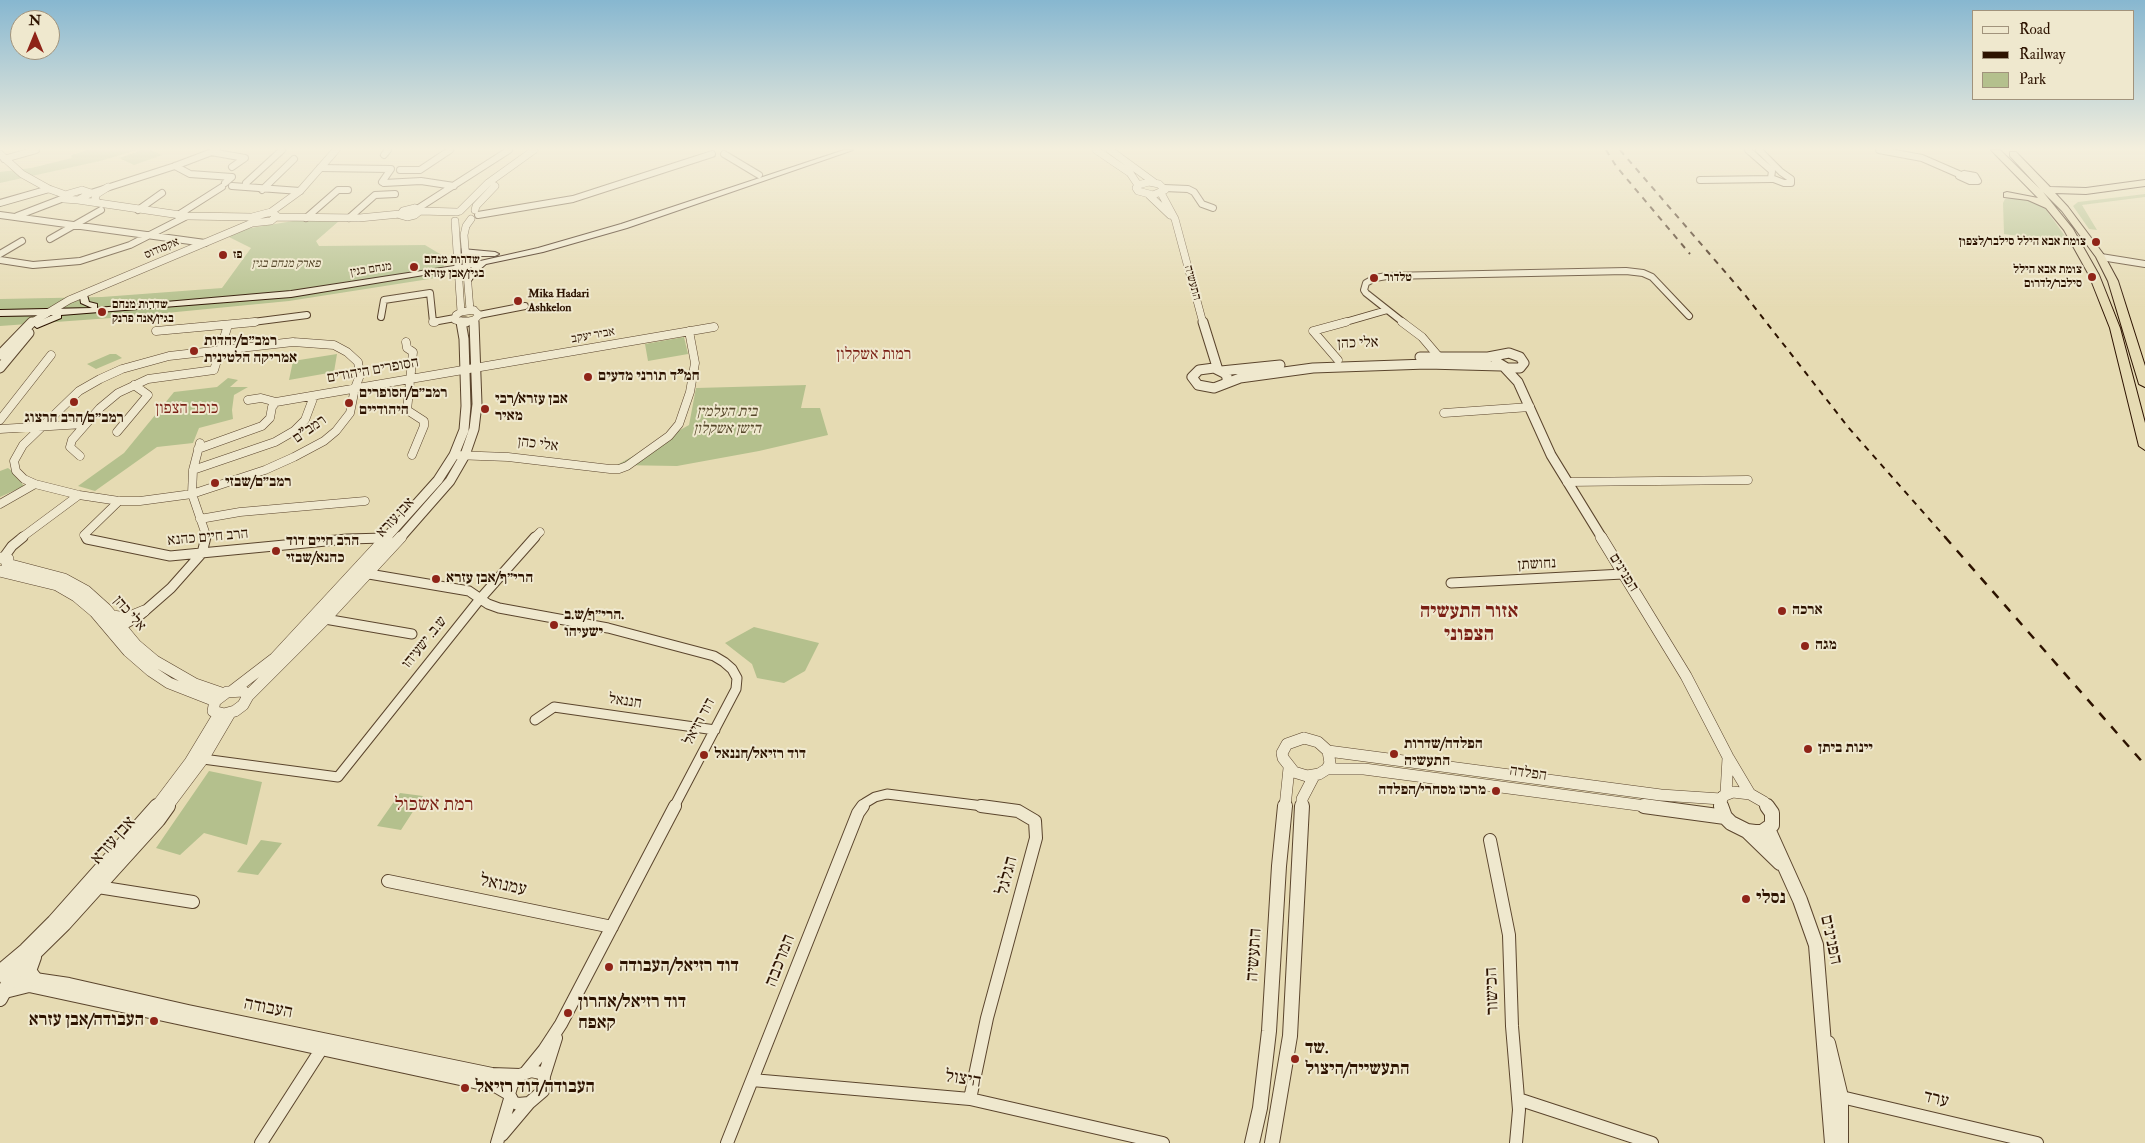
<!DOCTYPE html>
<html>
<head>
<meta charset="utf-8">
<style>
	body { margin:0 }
	#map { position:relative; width:2145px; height:1143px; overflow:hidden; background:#e6dbb3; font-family:"IM FELL Double Pica",serif }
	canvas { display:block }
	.legend { position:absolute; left:1972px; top:10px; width:162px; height:90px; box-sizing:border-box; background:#efe8ce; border:1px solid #a1937c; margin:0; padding:6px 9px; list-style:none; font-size:15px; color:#2d1300 }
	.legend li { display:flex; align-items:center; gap:10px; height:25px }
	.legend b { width:25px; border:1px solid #a1937c }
	.north { position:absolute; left:10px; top:10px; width:50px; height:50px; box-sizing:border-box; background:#efe8ce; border:1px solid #a1937c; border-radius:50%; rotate:0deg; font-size:14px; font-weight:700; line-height:20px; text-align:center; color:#2d1300 }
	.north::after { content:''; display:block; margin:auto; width:18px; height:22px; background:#8f2418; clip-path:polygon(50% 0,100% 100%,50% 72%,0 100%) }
</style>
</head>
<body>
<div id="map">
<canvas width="2145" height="1143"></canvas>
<ul class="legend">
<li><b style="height:6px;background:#efe8ce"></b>Road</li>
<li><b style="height:6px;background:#2d1300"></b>Railway</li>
<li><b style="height:14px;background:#b4c08d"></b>Park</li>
</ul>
<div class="north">N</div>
</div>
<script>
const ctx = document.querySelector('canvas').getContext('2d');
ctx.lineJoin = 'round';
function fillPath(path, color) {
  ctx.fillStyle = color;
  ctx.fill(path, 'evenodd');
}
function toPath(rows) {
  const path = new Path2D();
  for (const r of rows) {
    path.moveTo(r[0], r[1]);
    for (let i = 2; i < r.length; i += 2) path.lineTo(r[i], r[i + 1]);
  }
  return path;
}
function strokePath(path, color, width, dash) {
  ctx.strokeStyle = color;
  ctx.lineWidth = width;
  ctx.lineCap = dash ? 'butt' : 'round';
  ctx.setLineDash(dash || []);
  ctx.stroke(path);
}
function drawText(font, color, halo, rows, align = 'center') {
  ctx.font = font + ' "IM FELL Double Pica","Frank Ruhl Libre",serif';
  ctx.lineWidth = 4;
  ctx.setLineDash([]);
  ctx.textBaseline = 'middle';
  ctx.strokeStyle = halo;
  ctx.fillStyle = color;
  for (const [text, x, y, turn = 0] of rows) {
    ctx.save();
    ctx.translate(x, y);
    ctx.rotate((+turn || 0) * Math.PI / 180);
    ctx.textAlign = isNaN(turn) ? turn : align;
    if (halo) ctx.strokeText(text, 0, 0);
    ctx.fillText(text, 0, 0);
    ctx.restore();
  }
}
fillPath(toPath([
	[88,150,138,150,100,161,0,183,0,172,31,168,72,158,71,155],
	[142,150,151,150,162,155,134,165,119,158],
	[2145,194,2145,197,2082,205,2097,230,2089,229,2073,206,2078,202],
	[2014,198,2030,199,2042,204,2070,243,2004,234,2003,203,2005,199],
	[293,221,339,221,316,241,319,246,425,245,445,257,442,277,289,301,125,317,0,326,0,299,102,297,222,288,251,248,229,237,245,229],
	[684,337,688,354,648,361,645,344],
	[110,354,116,354,122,358,96,369,87,364],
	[337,354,334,372,289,380,293,361],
	[228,378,238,380,230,387,248,387,234,395,232,410,233,419,199,428,193,443,157,447,95,491,78,486,124,453,174,392,217,387],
	[806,385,801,408,820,408,828,435,759,451,677,466,617,465,689,425,696,388],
	[8,468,12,471,24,486,0,497,0,471],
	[754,627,819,643,805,671,784,683,757,678,752,664,725,643],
	[209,771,262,782,247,845,204,833,180,855,156,848],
	[400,793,423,796,401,830,377,826],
	[261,840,282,843,258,875,237,872]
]), '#b4c08d');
const minorFar3 = toPath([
	[1748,150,1772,171,1771,178,1784,183,1791,183,1791,179,1781,172,1759,150],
	[1879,150,1922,158,1961,175],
	[211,152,245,158,232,167],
	[724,154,759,175],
	[384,155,388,150],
	[4,159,36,150],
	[175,166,190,174,232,177,225,183],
	[320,168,391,169,382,182],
	[400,170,420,170,450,150],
	[1964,174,1975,176,1978,181,1970,181,1959,176,1964,174],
	[1700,180,1772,179],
	[246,183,282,150],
	[384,183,421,181,454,186],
	[232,186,300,191],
	[1164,188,1188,189,1194,192,1202,204,1213,208],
	[262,190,294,159],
	[91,193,175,166,217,150],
	[0,203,49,189],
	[417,209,509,150],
	[138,210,162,193],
	[0,215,205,243],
	[178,215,222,187],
	[478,215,573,199,712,154],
	[17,216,64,198],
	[306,218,338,190,348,190],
	[349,218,375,195,395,194],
	[50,239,101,210],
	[0,254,22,241],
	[2101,257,2145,264],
	[0,260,33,265,80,261,130,245,187,216],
	[479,315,525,306],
	[381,317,384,300,430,293,433,322,455,318],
	[245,323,307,315],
	[1342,323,1387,310],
	[1404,323,1366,293,1364,290,1366,283,1375,278,1387,276,1626,271,1643,273,1652,277,1689,316]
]);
const minorFar2 = toPath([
	[433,322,435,322],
	[1402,322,1422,337,1439,357],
	[156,331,255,322],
	[293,342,334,345,347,352,358,362,360,375,355,388,350,413,336,431,324,441,294,457,265,470,192,494,140,501,119,501,79,495,35,484,24,479,16,471,14,461,23,445,79,391,100,379,122,369,169,356,293,342],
	[406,342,407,348,413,352,407,410,424,421,424,426,412,455],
	[1338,360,1313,331,1346,322],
	[248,400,261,398,276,402],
	[1444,413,1530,407],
	[0,420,51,355],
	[0,429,84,424],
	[117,432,148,395,134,385],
	[200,443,193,470,192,494,206,535,205,538],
	[198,449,262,426,270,418,272,407,276,402,714,327],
	[454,455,508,457,610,469,619,469,627,466,669,436,679,424,690,392,695,363,689,331],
	[80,456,70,447,72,440,100,408,118,393,148,379,214,370,228,325],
	[193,470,275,442,294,431,305,420,314,396],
	[1567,482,1748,480],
	[0,504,35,484],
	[200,519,240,512,365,501],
	[21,538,79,495],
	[87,538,84,535,119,501],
	[372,538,385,538],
	[534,538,540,532]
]);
const minorFar1 = toPath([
	[86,537,87,539,170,556,347,539,385,538],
	[4,557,12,546,23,537],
	[363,573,469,591,488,604,499,608,608,628,714,656,724,662,732,669,737,678,736,689,674,807],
	[1451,583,1623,574],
	[325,619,412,634],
	[116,629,139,616,171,588,202,553,206,537],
	[535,720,554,707,715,730],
	[203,759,338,777,480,599,535,537],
	[862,807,865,803,875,797,887,794,991,807]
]);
const minor = toPath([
	[1490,840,1509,935,1512,1026,1519,1110,1516,1143],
	[388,881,612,927],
	[98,887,193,902],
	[9,980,35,979,69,984,188,1011,492,1074,520,1075],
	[5,992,29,986,497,1087,509,1094],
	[531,1071,541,1073,544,1076,543,1091,529,1103,518,1104,513,1102,509,1094,512,1084,520,1075,531,1071],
	[526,1072,544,1050,561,1024,675,806],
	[544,1076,556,1038],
	[752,1080,970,1099,1163,1143],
	[1837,1096,2037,1143],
	[970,1099,987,1018,1036,838,1035,821,1018,811,981,806],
	[1518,1099,1652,1143],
	[502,1135,529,1103],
	[261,1143,324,1045],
	[497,1143,510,1099],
	[727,1143,858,813,863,806]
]);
const tertiaryFar3 = toPath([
	[1096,150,1130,173,1138,185],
	[1110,150,1155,183],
	[0,154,22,174,49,189,66,195],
	[1149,182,1159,184,1165,190,1153,195,1138,191,1136,188,1138,185,1149,182],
	[82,190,91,193,78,200,64,199,68,194,82,190],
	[1161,193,1175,219,1203,323],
	[1149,195,1170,215],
	[97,202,95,198,97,194,108,187],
	[415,208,420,211,415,215,407,217,400,215,403,211,415,208],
	[475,210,476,206,495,186],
	[420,211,457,212],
	[460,211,488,183,534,150],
	[271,212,300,191,336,150],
	[276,217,359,218,400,214],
	[455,221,461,312],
	[470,310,464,235,466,226,471,219],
	[474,310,479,315,474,320,464,322,455,320,456,315,461,312,474,310],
	[474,320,474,323],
	[31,323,69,300,252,223,271,221,277,216,271,212,252,217,187,216,78,200]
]);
const tertiaryFar2 = toPath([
	[462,322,466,322],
	[1203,322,1218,370],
	[0,355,32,322],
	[1420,357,1488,357,1509,353,1520,357,1524,363,1520,368,1507,368,1497,362,1496,356],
	[1504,367,1518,382,1551,455,1602,538],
	[0,368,29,333],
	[1221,371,1280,365],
	[1227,381,1227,376,1224,373,1214,368,1199,370,1192,377,1198,385,1214,388,1240,378,1313,368,1427,364,1501,366],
	[386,538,438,480,454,455,464,430,466,406,464,339,461,322],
	[400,538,450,481,465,455,474,429,477,404,474,322]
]);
const tertiaryFar1 = toPath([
	[1601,537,1686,676,1728,757,1750,794],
	[0,558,8,559,7,564],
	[7,564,64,579,86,591,106,609,136,645,155,661,195,684,224,694],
	[0,571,57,585,76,596,95,612,128,651,151,671,169,683,215,701],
	[112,616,127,618,144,611],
	[232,691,275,658,387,537],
	[243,691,248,696,243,705,235,711,224,714,213,711,215,701,227,692,243,691],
	[248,696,325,619,401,537],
	[1304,738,1318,742,1328,751,1330,763,1327,769,1319,774,1307,776,1294,772,1283,758,1282,753,1287,744,1304,738],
	[1328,751,1661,795,1721,799],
	[1327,769,1364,769,1653,807],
	[1726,793,1728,758],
	[156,807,190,762,219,714],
	[167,807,203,759,230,713],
	[1285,807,1289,768],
	[1302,807,1302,799,1314,776],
	[1721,807,1720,804,1723,796,1733,792,1750,794,1764,802,1768,807]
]);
const tertiary = toPath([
	[1644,806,1725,817],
	[1721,806,1725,817,1731,823,1747,831,1755,832,1762,832,1772,825,1772,813,1767,806],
	[1768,829,1800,900,1816,945,1832,1143],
	[1747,831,1780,863],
	[34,957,29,971,35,979],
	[0,972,26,950,54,922,157,806],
	[8,979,64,924,158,820,168,806],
	[0,999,9,982,4,975],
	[1828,1043,1841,1097,1841,1143],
	[1252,1143,1260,1108,1269,1031,1279,866,1285,806],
	[1272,1143,1290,1036,1302,806]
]);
const secondary = toPath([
	[844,150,853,150,627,228,543,252,486,264,478,271,471,281,468,281,464,279,472,267,291,297,61,315,61,318,37,328,33,325,34,323,53,315,0,316,0,310,92,308,81,303,80,297,84,294,87,295,89,302,97,304,97,308,291,291,467,264,538,248,621,224,844,150],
	[462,249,495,252,499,254,495,256,476,256,462,253,462,249]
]);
const trunk = toPath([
	[1991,150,2000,150,2040,189,2010,156,2010,152,2016,152,2050,187,2086,188,2145,180,2145,186,2086,194,2055,193,2068,207,2104,255,2118,281,2145,366,2145,387,2139,384,2108,281,2096,257,2062,211,2043,192,2073,229,2099,275,2120,328,2145,423,2145,450,2139,446,2110,328,2089,275,2064,230,2046,208,2028,200,2004,197,2004,193,2007,192,2038,198,1991,150]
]);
strokePath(minorFar3, '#5b452d', 8);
strokePath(minorFar2, '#5b452d', 9);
strokePath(minorFar1, '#5b452d', 11);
strokePath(minor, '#5b452d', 14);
strokePath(tertiaryFar3, '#5b452d', 8);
strokePath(tertiaryFar2, '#5b452d', 11);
strokePath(tertiaryFar1, '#5b452d', 12);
strokePath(tertiary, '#5b452d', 16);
strokePath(secondary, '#2d1300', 2);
strokePath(trunk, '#2d1300', 2);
strokePath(minorFar3, '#efe8ce', 6);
strokePath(minorFar2, '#efe8ce', 8);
strokePath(minorFar1, '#efe8ce', 9);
strokePath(minor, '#efe8ce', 12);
strokePath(tertiaryFar3, '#efe8ce', 7);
strokePath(tertiaryFar2, '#efe8ce', 9);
strokePath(tertiaryFar1, '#efe8ce', 11);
strokePath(tertiary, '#efe8ce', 14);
fillPath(secondary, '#efe8ce');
fillPath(trunk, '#e6dbb3');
strokePath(toPath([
	[1606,150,1616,166,1690,254],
	[1620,150,1745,295,1848,427,1946,538]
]), '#2d1300', 2, [6, 6]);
strokePath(toPath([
	[1945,537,2145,765]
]), '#2d1300', 2.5, [9, 9]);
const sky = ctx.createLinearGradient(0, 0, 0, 310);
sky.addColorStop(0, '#87b7d0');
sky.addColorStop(0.48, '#f4efdd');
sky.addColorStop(1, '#f4efdd00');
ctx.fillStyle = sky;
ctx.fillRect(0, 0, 2145, 310);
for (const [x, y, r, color] of [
	[2096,242,5,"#8f2418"],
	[223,255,5,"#8f2418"],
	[414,267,5,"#8f2418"],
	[2092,277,5,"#8f2418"],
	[1374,278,5,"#8f2418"],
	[518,301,5,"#8f2418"],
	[102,312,5,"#8f2418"],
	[194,351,5,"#8f2418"],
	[588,377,5,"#8f2418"],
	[74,402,5,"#8f2418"],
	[349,403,5,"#8f2418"],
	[485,409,5,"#8f2418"],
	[215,483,5,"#8f2418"],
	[276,551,5,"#8f2418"],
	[436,579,5,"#8f2418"],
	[1782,611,5,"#8f2418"],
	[554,625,5,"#8f2418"],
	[1805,646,5,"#8f2418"],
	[1808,749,5,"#8f2418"],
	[1394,754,5,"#8f2418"],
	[704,755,5,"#8f2418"],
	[1496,791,5,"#8f2418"],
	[1746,899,5,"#8f2418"],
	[609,967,5,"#8f2418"],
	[568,1013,5,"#8f2418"],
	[154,1021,5,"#8f2418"],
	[1295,1059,5,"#8f2418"],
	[465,1088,5,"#8f2418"]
]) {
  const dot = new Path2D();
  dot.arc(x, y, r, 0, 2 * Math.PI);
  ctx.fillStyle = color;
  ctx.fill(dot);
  strokePath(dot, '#efe8ce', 2);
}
drawText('bold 12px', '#2d1300', '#efe8ce', [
	["צומת אבא הילל סילבר/לצפון",2086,242,"right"],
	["פז",233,255],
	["שדרות מנחם",424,260],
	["בגין/אבן עזרא",424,274],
	["צומת אבא הילל",2082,270,"right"],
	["סילבר/לדרום",2082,284,"right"],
	["טלדור",1384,278],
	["Mika Hadari",528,294],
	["Ashkelon",528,308],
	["שדרות מנחם",112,305],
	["בגין/אנה פרנק",112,319]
], 'left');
drawText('12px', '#2d1300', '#efe8ce', [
	["אקסודוס",162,249,-23],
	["מנחם בגין",371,270,-9],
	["התעשיה",1192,283,75],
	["אביר יעקב",593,336,-10]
]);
drawText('italic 12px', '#56472a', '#efe8ce', [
	["פארק מנחם בגין",286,264]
]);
drawText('bold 15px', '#2d1300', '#efe8ce', [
	["רמב״ם/יהדות",204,342],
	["אמריקה הלטינית",204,359],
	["חמ\"ד תורני מדעים",598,377],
	["רמב״ם/הסופרים",359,394],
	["היהודיים",359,411],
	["אבן עזרא/רבי",495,400],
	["מאיר",495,417],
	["רמב״ם/הרב הרצוג",74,419,"center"],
	["רמב״ם/שבזי",225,483],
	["הרב חיים דוד",286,542],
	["כהנא/שבזי",286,559],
	["הרי״ף/אבן עזרא",446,579],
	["ארכה",1792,611],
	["הרי״ף/ש.ב.",564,616],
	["ישעיהו",564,633],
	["מגה",1815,646],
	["הפלדה/שדרות",1404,745],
	["התעשיה",1404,762],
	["יינות ביתן",1818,749],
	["דוד רזיאל/חננאל",714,755],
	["מרכז מסחרי/הפלדה",1486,791,"right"]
], 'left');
drawText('15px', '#2d1300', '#efe8ce', [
	["אלי כהן",1358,344,-2],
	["הסופרים היהודים",373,371,-10],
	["רמב\"ם",310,430,-35],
	["אלי כהן",538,445,7],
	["אבן עזרא",396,518,-47],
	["הרב חיים כהנא",208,538,-5],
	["נחושתן",1537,565,-3],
	["הפנינים",1623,573,58],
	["אלי כהן",129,614,49],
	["ש.ב. ישעיהו",425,643,-51],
	["חננאל",625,702,8],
	["דוד רזיאל",700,722,-62],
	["הפלדה",1528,774,8]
]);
drawText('italic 15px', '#56472a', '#efe8ce', [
	["בית העלמין",727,413],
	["הישן אשקלון",727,430]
]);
drawText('16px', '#7a1f14', '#efe8ce', [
	["רמות אשקלון",874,356],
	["כוכב הצפון",187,410]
]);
drawText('18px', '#2d1300', '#efe8ce', [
	["אבן עזרא",114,841,-48],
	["הגלגל",1008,876,-75],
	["עמנואל",503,886,12],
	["הפנינים",1830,940,78],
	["התעשיה",1255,955,-86],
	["המרכבה",781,961,-69],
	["הכישור",1493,991,-92],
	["העבודה",268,1009,11],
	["היצול",963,1080,9],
	["ערד",1936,1100,13]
]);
drawText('bold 18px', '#2d1300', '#efe8ce', [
	["נסלי",1756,899],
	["דוד רזיאל/העבודה",619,967],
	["דוד רזיאל/אהרון",578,1003],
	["קאפח",578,1024],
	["העבודה/אבן עזרא",144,1021,"right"],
	["שד.",1305,1049],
	["התעשייה/היצול",1305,1070],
	["העבודה/דוד רזיאל",475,1088]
], 'left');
drawText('19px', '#7a1f14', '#efe8ce', [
	["רמת אשכול",434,806]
]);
drawText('bold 20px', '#7a1f14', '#efe8ce', [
	["אזור התעשיה",1469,613],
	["הצפוני",1469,636]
]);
</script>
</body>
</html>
